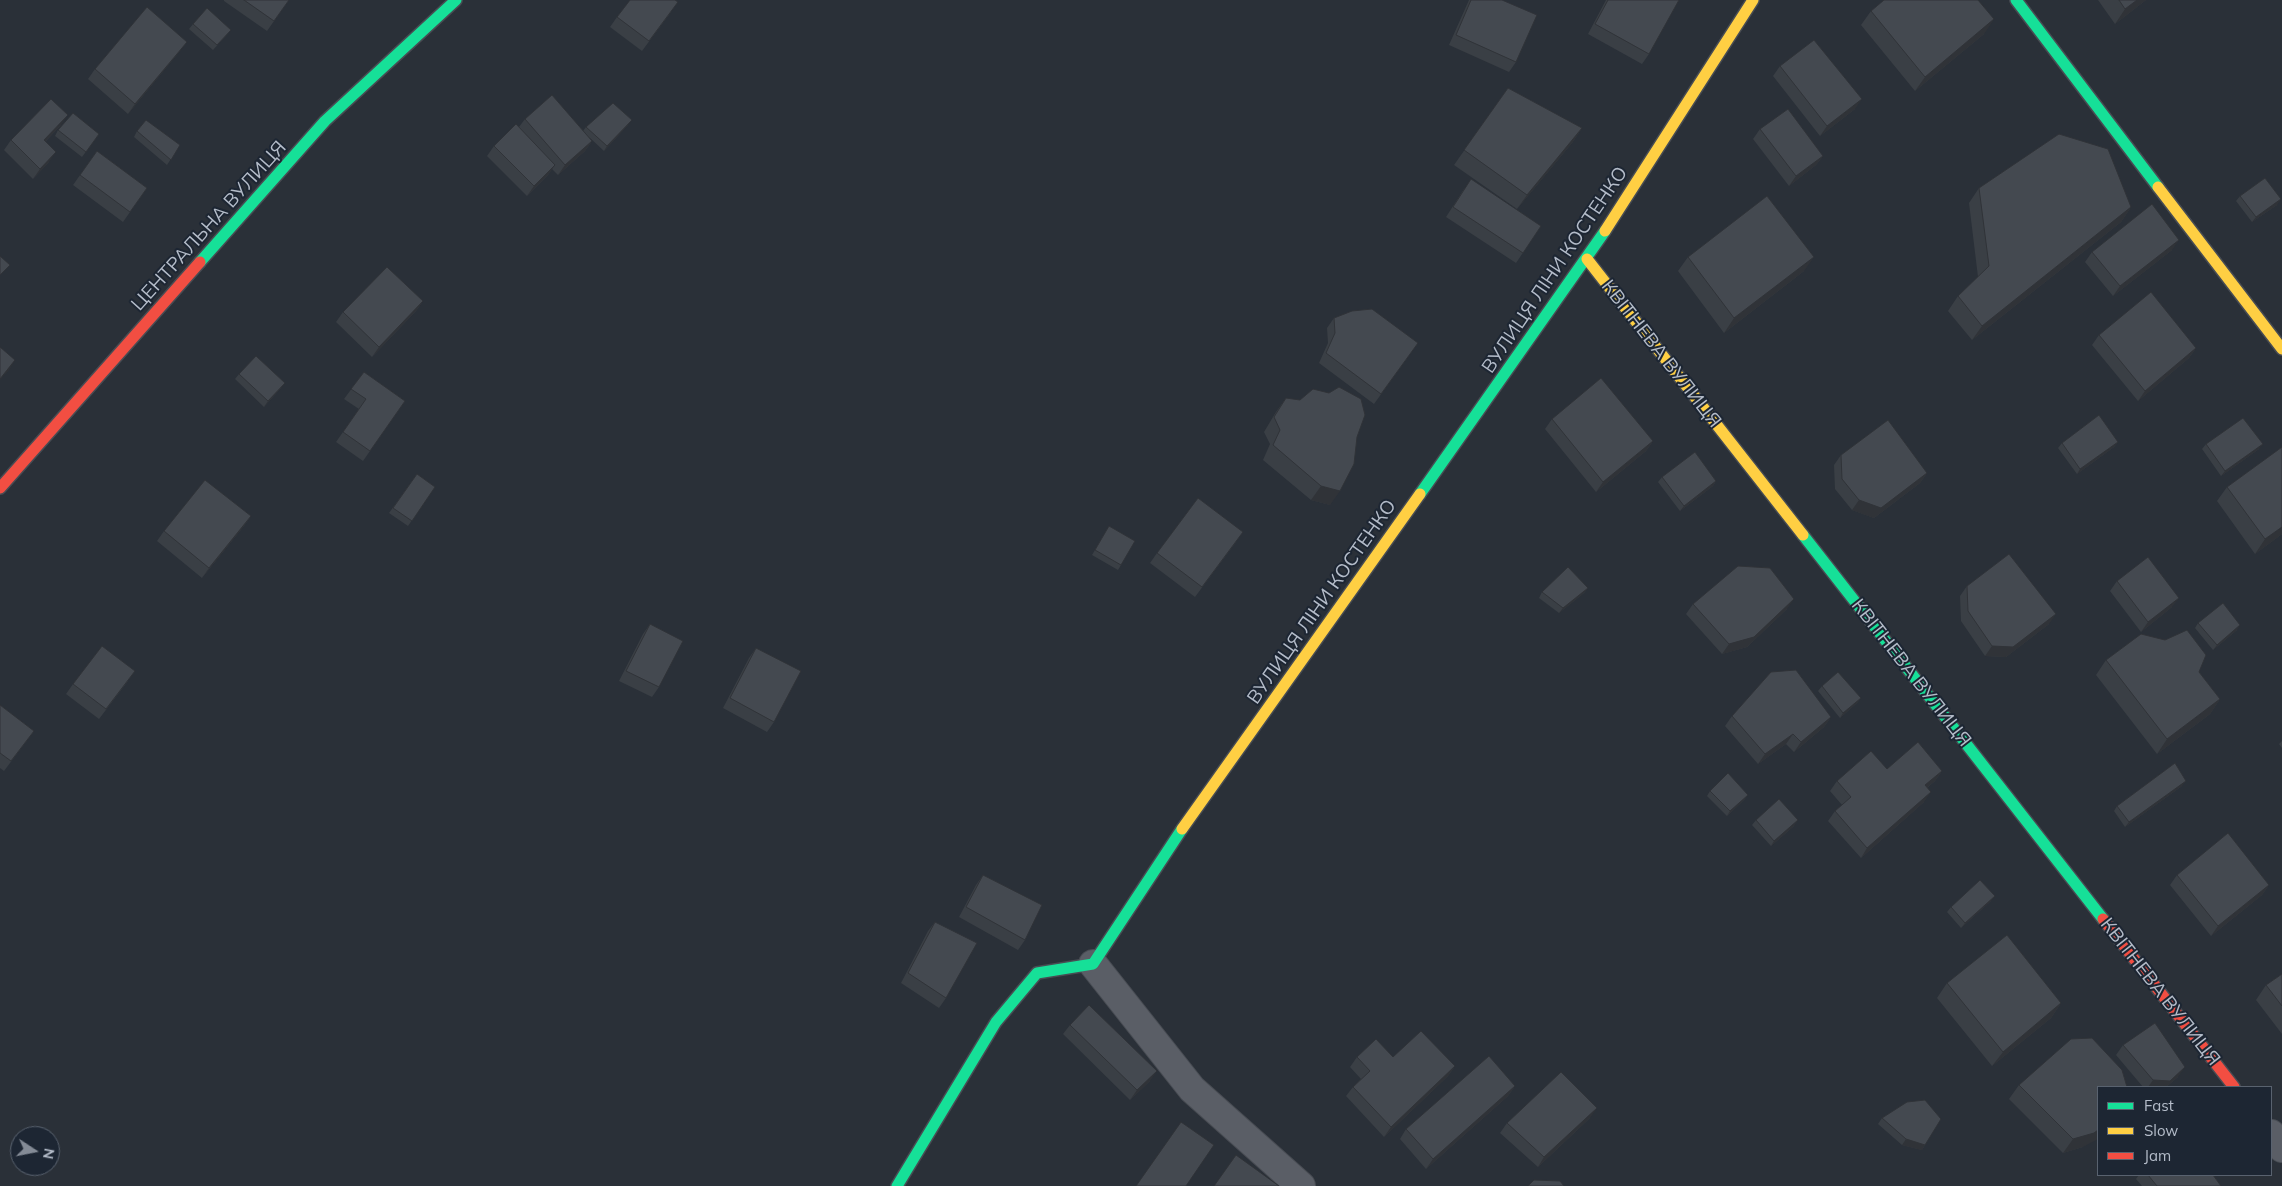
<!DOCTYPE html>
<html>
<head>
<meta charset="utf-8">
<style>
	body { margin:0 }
	#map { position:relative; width:2282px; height:1186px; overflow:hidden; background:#2a3038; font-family:Mulish,sans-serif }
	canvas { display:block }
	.legend { position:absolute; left:2097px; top:1086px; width:175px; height:90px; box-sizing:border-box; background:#1d2633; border:1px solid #59626f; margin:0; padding:6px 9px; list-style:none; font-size:15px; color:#b4bcc9 }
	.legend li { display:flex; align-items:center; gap:10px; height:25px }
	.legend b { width:25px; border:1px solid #59626f }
	.north { position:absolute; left:10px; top:1126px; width:50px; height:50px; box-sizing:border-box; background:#1d2633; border:1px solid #59626f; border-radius:50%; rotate:101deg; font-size:14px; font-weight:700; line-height:20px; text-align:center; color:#b4bcc9 }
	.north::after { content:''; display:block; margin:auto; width:18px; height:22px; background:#848b96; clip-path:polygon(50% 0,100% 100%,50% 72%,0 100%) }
</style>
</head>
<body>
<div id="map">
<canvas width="2282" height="1186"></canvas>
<ul class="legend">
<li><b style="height:6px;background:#16e098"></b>Fast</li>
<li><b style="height:6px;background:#ffcf43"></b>Slow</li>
<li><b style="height:6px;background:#f24e42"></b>Jam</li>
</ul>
<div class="north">N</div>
</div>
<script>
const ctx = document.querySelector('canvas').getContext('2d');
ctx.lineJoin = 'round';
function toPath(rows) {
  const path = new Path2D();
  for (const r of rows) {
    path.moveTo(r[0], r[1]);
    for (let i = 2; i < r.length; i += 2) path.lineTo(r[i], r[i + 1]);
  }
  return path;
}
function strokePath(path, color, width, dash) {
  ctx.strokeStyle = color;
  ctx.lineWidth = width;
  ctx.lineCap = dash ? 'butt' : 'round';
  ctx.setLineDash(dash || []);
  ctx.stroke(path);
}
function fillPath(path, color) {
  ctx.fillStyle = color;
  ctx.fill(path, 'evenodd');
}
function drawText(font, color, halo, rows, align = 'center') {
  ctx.font = font + ' Mulish,sans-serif';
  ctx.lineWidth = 4;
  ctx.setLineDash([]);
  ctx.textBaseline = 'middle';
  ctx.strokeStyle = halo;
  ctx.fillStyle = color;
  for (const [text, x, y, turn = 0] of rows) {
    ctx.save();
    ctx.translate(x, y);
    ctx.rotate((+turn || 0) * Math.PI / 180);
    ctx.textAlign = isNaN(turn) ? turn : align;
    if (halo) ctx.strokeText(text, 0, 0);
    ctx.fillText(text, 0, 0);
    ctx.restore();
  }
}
const street = toPath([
	[1093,964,1192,1089,1301,1186],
	[2271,1134,2282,1148]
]);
const fast = toPath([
	[2016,0,2158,187],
	[200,262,325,121,456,0],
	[1420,494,1605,231],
	[1803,535,2103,919],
	[897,1186,996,1022,1037,973,1093,964,1182,829]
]);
const slow = toPath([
	[2158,187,2282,349],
	[1605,231,1753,0],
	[1587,259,1803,535],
	[1182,829,1420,494]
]);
const jam = toPath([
	[0,488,200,262],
	[2103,919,2234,1087]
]);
strokePath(street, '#484c53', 30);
strokePath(fast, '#484c53', 14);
strokePath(slow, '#484c53', 14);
strokePath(jam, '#484c53', 14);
strokePath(street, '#5a5e66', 28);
strokePath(fast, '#16e098', 11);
strokePath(slow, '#ffcf43', 11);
strokePath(jam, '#f24e42', 11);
fillPath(toPath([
	[224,0,289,0,267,31,224,1],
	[1469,0,1502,0,1516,62,1509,72,1449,45],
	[1606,0,1679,0,1649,54,1642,64,1588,34],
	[2098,0,2146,0,2115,24],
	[1871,11,1984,34,1915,91,1861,25],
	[671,12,642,51,610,27,617,17],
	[193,24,231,30,213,50,189,29],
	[180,51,128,114,88,79,95,69],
	[1780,66,1855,109,1820,136,1773,76],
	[1508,88,1582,128,1572,143,1517,209,1454,165],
	[525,119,583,131,586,127,628,125,604,151,589,137,592,141,585,151,558,175,552,169,548,175,527,196,487,156,494,146,519,127],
	[61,125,46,141,49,162,33,179,4,150,11,140],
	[1760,129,1823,156,1816,165,1789,186,1753,139],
	[58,130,99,134,82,157,55,136],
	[137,131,180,145,167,165,134,137],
	[97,151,147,188,123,222,73,185],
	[1979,188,2131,207,2121,222,1972,340,1948,311,1958,296,1978,277,1969,203],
	[1464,189,1541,226,1516,263,1446,217],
	[2240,196,2277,205,2252,222,2236,201],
	[2172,250,2113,296,2085,262,2092,252],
	[1688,257,1804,271,1724,333,1678,271],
	[423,301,416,311,372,357,336,322,343,312],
	[1334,318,1418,343,1374,404,1319,363,1328,343,1327,328],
	[2099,335,2196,348,2189,358,2138,401,2092,345],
	[364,372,405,401,363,461,336,442,359,409,344,399],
	[239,374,281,388,264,407,235,379],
	[1286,398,1357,437,1330,505,1311,500,1263,460,1270,444,1264,432,1276,412],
	[1552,419,1653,441,1646,451,1596,492,1545,429],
	[2118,442,2114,447,2077,474,2058,448,2062,443],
	[2206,444,2259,449,2221,476,2202,449],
	[1841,455,1927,473,1920,483,1874,518,1852,510,1835,489,1834,465],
	[417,474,435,487,408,526,389,513],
	[1662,477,1716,481,1713,486,1680,511,1658,482],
	[2227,487,2282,534,2255,554,2217,501],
	[251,516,244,526,202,578,157,541,164,531],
	[1109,526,1121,565,1118,570,1092,555],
	[1236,542,1195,597,1150,563,1157,553],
	[2117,581,2172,607,2141,632,2110,591],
	[1967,586,2049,624,2006,657,1985,656,1961,621,1960,596],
	[1588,588,1584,593,1559,613,1539,598,1542,592],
	[1693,604,1787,609,1747,647,1722,654,1686,614],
	[2198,623,2237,630,2213,650,2195,628],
	[650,624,659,687,652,697,619,681,643,634],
	[756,648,774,722,767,732,723,708,749,658],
	[2106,660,2199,672,2220,699,2210,714,2157,754,2096,675],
	[128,681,99,719,66,694,73,684],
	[1822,686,1861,698,1857,703,1840,718,1818,691],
	[0,705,34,731,4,771,0,768],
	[1732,716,1831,717,1824,727,1794,752,1786,744,1758,764,1725,726],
	[2282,741,2282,748,2279,744],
	[1887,769,1942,771,1935,781,1927,788,1924,802,1861,858,1828,821,1835,811,1842,805,1830,791,1837,781],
	[2182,786,2125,827,2114,811,2117,806],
	[1710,791,1748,795,1744,800,1727,816,1707,796],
	[1756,820,1794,826,1771,846,1752,825],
	[983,875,1025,940,1018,950,959,917,976,885],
	[2177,875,2269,885,2262,895,2211,936,2170,885],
	[1991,901,1961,928,1947,912,1951,907],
	[935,922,946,998,939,1008,901,983,928,931],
	[2282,974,2282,1034,2256,1000,2266,985],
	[1947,983,2061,1003,2051,1018,1992,1066,1937,998],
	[1070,1025,1150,1081,1130,1100,1063,1034],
	[2123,1045,2178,1077,2166,1087,2143,1087,2116,1055],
	[1357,1057,1393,1057,1455,1066,1448,1076,1384,1137,1346,1096,1353,1087,1361,1079,1350,1067],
	[2019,1085,2083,1147,2063,1153,2009,1099],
	[1515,1086,1508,1096,1426,1169,1400,1139,1406,1129],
	[1590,1118,1538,1167,1500,1133,1507,1123],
	[1882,1118,1925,1145,1922,1150,1902,1145,1878,1124],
	[2139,1175,2213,1175,2221,1186,2142,1186,2136,1179]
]), '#3a3f45');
fillPath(toPath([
	[2137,0,2146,0,2115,24,2125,9],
	[1994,19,1984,34,1915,91,1925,77],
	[187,42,180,51,128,114,135,104],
	[1862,99,1855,109,1820,136,1827,126],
	[68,115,61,125,37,150,44,140],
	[632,120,628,125,604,151,607,146],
	[1582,128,1572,143,1517,209,1527,195],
	[592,141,585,151,558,175,565,165],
	[56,152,49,162,33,179,40,169],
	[1823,156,1816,165,1789,186,1796,176],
	[555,165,548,175,527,196,534,186],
	[2281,199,2277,205,2252,222,2256,217],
	[2131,207,2121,222,1972,340,1982,326],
	[2179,240,2172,250,2113,296,2120,286],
	[1814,257,1804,271,1724,333,1734,318],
	[423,301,416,311,372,357,379,347],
	[2196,348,2189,358,2138,401,2145,391],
	[15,360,9,370,0,380,0,379],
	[285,383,281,388,264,407,268,401],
	[1653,441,1646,451,1596,492,1603,482],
	[2118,442,2114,447,2077,474,2080,469],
	[2263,444,2259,449,2221,476,2225,471],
	[1927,473,1920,483,1874,518,1852,510,1859,500],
	[1716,481,1713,486,1680,511,1684,506],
	[1321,486,1340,491,1330,505,1311,500],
	[251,516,244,526,202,578,209,568],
	[2282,527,2282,534,2255,554,2265,539],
	[1588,588,1584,593,1559,613,1563,608],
	[2179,598,2172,607,2141,632,2148,622],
	[1794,599,1787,609,1747,647,1722,654,1729,644],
	[2056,614,2049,624,2006,657,1985,656,1992,646],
	[2240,625,2237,630,2213,650,2217,645],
	[1861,698,1857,703,1840,718,1843,713],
	[2220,699,2210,714,2157,754,2167,739],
	[1831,717,1824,727,1794,752,1801,742],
	[1793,734,1786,744,1758,764,1765,754],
	[1942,771,1935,781,1918,795,1925,785],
	[2186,781,2182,786,2125,827,2129,822],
	[1931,792,1924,802,1861,858,1867,848],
	[1748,795,1744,800,1727,816,1730,811],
	[1798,820,1794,826,1771,846,1774,841],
	[2269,885,2262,895,2211,936,2218,926],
	[1995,896,1991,901,1961,928,1965,923],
	[2061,1003,2051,1018,1992,1066,2003,1052],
	[1455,1066,1448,1076,1384,1137,1391,1127],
	[2185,1067,2178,1077,2166,1087,2148,1087,2153,1080],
	[1157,1071,1150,1081,1130,1100,1137,1090],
	[1515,1086,1508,1096,1426,1169,1433,1159],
	[1597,1108,1590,1118,1538,1167,1544,1157],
	[2098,1130,2098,1139,2083,1147,2063,1153,2073,1139],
	[1906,1139,1925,1145,1922,1150,1902,1145]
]), '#303338');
const building = toPath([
	[244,0,289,0,274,21,244,0],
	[630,0,675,0,678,2,649,41,617,17,630,0],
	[1471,0,1502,0,1537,15,1516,62,1456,35,1471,0],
	[1608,0,1679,0,1649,54,1595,24,1608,0],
	[1884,0,1978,0,1994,19,1925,77,1871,11,1884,0],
	[2119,0,2137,0,2125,9,2119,0],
	[147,7,187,42,135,104,95,69,147,7],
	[207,8,231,30,217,45,193,24,207,8],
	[1814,40,1862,99,1827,126,1780,66,1814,40],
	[1508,88,1582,128,1527,195,1464,150,1508,88],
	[552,95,592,141,565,165,525,119,552,95],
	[51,99,68,115,44,140,56,152,40,169,11,140,51,99],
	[613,103,632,120,607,146,586,127,613,103],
	[1788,109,1823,156,1796,176,1760,129,1788,109],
	[73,113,99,134,86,152,58,130,73,113],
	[146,120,180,145,171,160,137,131,146,120],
	[516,124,555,165,534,186,494,146,516,124],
	[2059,134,2108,149,2131,207,1982,326,1958,296,1989,266,1979,188,2059,134],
	[97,151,147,188,130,212,80,175,97,151],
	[2265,178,2281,199,2256,217,2240,196,2265,178],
	[1471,179,1541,226,1523,253,1453,207,1471,179],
	[1767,196,1814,257,1734,318,1688,257,1767,196],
	[2152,204,2179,240,2120,286,2092,252,2152,204],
	[0,256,10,265,0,275,0,256],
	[387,267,423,301,379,347,343,312,387,267],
	[2151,292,2196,348,2145,391,2099,335,2151,292],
	[1372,309,1418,343,1381,394,1326,353,1335,333,1334,318,1352,311,1372,309],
	[0,347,15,360,0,379,0,347],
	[256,356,285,383,268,401,239,374,256,356],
	[364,372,405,401,370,451,343,432,366,399,351,389,364,372],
	[1601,378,1653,441,1603,482,1552,419,1601,378],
	[1339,387,1361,399,1365,415,1357,437,1354,464,1340,491,1321,486,1273,445,1280,430,1274,417,1286,398,1300,400,1313,389,1329,393,1339,387],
	[2099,415,2118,442,2080,469,2062,443,2099,415],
	[2243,418,2263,444,2225,471,2206,444,2243,418],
	[1888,420,1927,473,1881,508,1859,500,1842,479,1841,455,1888,420],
	[2282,447,2282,527,2265,539,2227,487,2282,447],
	[1695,452,1716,481,1684,506,1662,477,1695,452],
	[417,474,435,487,412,521,393,508,417,474],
	[205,480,251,516,209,568,164,531,205,480],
	[1198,498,1243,532,1202,587,1157,553,1198,498],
	[1109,526,1135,541,1121,565,1095,550,1109,526],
	[2009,554,2056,614,2013,647,1992,646,1968,611,1967,586,2009,554],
	[2148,557,2179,598,2148,622,2117,581,2148,557],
	[1738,566,1770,568,1794,599,1754,637,1729,644,1693,604,1738,566],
	[1568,567,1588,588,1563,608,1542,592,1568,567],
	[2223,603,2240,625,2217,645,2198,623,2223,603],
	[650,624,683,641,659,687,626,671,650,624],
	[2187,630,2206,655,2199,672,2220,699,2167,739,2106,660,2141,634,2165,640,2187,630],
	[102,646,135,671,106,709,73,684,102,646],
	[756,648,801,671,774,722,730,698,756,648],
	[1796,670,1831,717,1801,742,1793,734,1765,754,1732,716,1771,672,1796,670],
	[1838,672,1861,698,1843,713,1822,686,1838,672],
	[0,705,34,731,11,761,0,753,0,705],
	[1918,742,1942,771,1925,785,1931,792,1867,848,1835,811,1851,797,1837,781,1871,751,1887,769,1918,742],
	[2175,763,2186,781,2129,822,2117,806,2175,763],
	[1728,773,1748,795,1730,811,1710,791,1728,773],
	[1779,799,1798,820,1774,841,1756,820,1779,799],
	[2228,833,2269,885,2218,926,2177,875,2228,833],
	[983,875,1042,905,1025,940,966,907,983,875],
	[1980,880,1995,896,1965,923,1951,907,1980,880],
	[935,922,977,943,946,998,908,973,935,922],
	[2007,935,2061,1003,2003,1052,1947,983,2007,935],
	[2282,974,2282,1006,2266,985,2282,974],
	[1089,1005,1157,1071,1137,1090,1070,1025,1089,1005],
	[2155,1023,2185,1067,2170,1081,2153,1080,2123,1045,2155,1023],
	[1421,1031,1455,1066,1391,1127,1353,1087,1370,1071,1357,1057,1376,1039,1393,1057,1421,1031],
	[2092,1038,2122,1070,2127,1087,2098,1087,2098,1130,2094,1133,2073,1139,2019,1085,2071,1039,2092,1038],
	[1489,1056,1515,1086,1433,1159,1406,1129,1489,1056],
	[1561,1072,1597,1108,1544,1157,1507,1123,1561,1072],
	[1925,1100,1941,1119,1925,1145,1906,1139,1882,1118,1907,1102,1925,1100],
	[1181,1122,1214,1145,1186,1186,1136,1186,1181,1122],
	[1236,1155,1279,1186,1214,1186,1236,1155],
	[2148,1175,2213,1175,2221,1186,2157,1186,2148,1175],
	[1534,1180,1560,1181,1564,1186,1528,1186,1534,1180]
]);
fillPath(building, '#444950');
strokePath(building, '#303338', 1);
drawText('19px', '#b4bcc9', '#1d2633', [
	["ЦЕНТРАЛЬНА ВУЛИЦЯ",209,226,-48],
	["ВУЛИЦЯ ЛІНИ КОСТЕНКО",1555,270,-56],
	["КВІТНЕВА ВУЛИЦЯ",1661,354,52],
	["ВУЛИЦЯ ЛІНИ КОСТЕНКО",1322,602,-55],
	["КВІТНЕВА ВУЛИЦЯ",1911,673,52],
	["КВІТНЕВА ВУЛИЦЯ",2160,992,52]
]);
</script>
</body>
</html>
